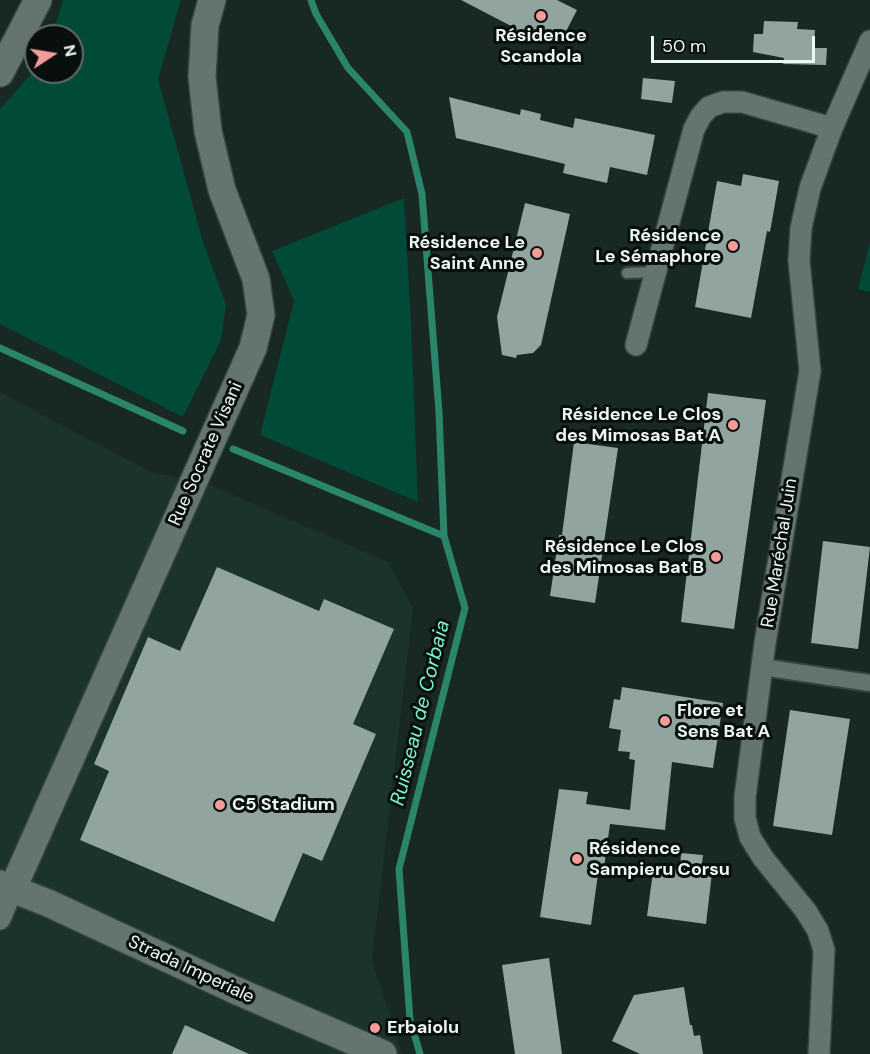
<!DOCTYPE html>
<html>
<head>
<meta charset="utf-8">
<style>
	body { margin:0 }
	#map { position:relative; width:870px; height:1054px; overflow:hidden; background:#182822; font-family:"DM Sans",sans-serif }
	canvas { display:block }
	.north { position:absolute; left:24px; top:24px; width:60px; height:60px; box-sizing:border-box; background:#080f0d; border:2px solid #646c69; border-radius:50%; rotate:78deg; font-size:16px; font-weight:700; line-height:24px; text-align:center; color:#edf7f2 }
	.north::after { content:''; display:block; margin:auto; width:21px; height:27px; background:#f59b9b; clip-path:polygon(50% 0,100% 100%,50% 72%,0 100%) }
	.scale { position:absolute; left:651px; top:36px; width:164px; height:27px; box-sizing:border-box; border:3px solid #edf7f2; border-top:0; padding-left:8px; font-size:18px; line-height:21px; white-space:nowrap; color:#edf7f2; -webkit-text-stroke:4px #080f0d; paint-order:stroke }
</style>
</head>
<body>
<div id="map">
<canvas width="870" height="1054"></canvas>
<div class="north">N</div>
<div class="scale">50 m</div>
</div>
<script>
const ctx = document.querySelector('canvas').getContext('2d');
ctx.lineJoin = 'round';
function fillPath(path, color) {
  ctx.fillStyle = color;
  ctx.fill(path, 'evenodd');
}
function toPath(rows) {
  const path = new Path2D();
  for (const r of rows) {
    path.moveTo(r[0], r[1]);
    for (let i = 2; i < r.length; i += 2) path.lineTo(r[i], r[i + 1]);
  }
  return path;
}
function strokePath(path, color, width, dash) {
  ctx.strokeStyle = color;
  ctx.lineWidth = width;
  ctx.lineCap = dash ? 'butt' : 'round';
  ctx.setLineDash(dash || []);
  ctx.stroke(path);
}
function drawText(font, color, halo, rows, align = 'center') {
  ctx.font = font + ' "DM Sans",sans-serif';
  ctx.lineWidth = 6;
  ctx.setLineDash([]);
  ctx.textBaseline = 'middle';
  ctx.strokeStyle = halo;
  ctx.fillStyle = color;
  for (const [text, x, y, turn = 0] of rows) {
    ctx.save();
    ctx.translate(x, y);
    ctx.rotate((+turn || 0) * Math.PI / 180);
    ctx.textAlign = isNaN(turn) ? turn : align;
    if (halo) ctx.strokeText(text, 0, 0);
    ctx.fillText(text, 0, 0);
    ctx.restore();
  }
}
fillPath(toPath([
	[0,392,153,473,201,481,388,562,413,608,372,960,402,1054,0,1054]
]), '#1c332b');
fillPath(toPath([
	[63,0,181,0,158,79,203,242,226,304,221,340,183,417,0,324,0,109,36,68,36,72,72,72,72,36,52,36],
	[404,198,411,323,418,502,260,435,294,301,272,251],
	[870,242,870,292,858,289]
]), '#014a38');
strokePath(toPath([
	[311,0,316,14,348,68,407,132,422,194,439,412,444,536],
	[0,348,183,431],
	[233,449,444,536,465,608,399,869,410,1020,420,1054]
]), '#2b856b', 7);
fillPath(toPath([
	[461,0,557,0,577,10,560,43,541,34,538,40,526,33,524,38,509,30,511,26],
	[764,21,798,22,797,29,815,30,814,48,827,48,826,65,783,64,784,58,753,52,754,34,763,34],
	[643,78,675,81,672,103,641,99],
	[449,97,520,115,521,109,541,114,540,120,573,128,575,118,655,135,647,175,610,167,607,183,563,173,565,164,456,138],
	[743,174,779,181,770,232,767,231,751,318,695,307,717,181,741,186],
	[525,203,570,214,541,345,533,353,517,355,516,358,502,355,497,317],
	[708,393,766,400,734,629,681,622],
	[574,442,618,448,595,603,550,596,559,535,562,535],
	[823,541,870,547,858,649,811,643],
	[217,567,319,611,324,599,394,629,353,724,376,734,322,861,303,853,274,922,80,840,109,771,94,764,148,637,180,651],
	[622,687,723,703,713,768,672,762,665,830,610,824,603,875,598,874,591,925,540,917,559,789,588,792,586,804,630,810,635,760,629,759,630,752,618,751,621,730,609,728,614,699,620,700],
	[790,710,850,719,832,835,773,826],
	[681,853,703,855,701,872,712,873,706,924,647,916,654,865,680,869],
	[549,958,562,1054,515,1054,502,965],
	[684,987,690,1025,692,1025,694,1036,700,1035,703,1054,640,1054,612,1041,634,995],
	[185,1025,249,1054,172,1054]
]), '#91a49d');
const service = toPath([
	[627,273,656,272]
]);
const pedestrian = toPath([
	[762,667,870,683]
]);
const minor = toPath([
	[636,345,694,129,701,116,709,107,723,102,742,102,832,128],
	[0,919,13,888],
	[819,1054,824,950,818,931,806,911,763,858,750,837,745,818,745,797,765,643,810,371,799,261,801,228,810,188,832,128,870,41]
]);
const tertiary = toPath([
	[0,73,38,0],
	[0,884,48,903,237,991,383,1054],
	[13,888,253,348,261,315,256,279,222,190,208,131,202,77,205,25,212,0]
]);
strokePath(service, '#36443f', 14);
strokePath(pedestrian, '#36443f', 20);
strokePath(minor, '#36443f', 24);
strokePath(tertiary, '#36443f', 30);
strokePath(service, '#63756e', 10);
strokePath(pedestrian, '#63756e', 16);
strokePath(minor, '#63756e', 21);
strokePath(tertiary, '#63756e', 27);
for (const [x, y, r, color] of [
	[541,16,6,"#f59b9b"],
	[733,246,6,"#f59b9b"],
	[537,253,6,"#f59b9b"],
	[733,425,6,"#f59b9b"],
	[716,557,6,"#f59b9b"],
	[665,721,6,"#f59b9b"],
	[220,805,6,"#f59b9b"],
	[577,859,6,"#f59b9b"],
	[375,1028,6,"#f59b9b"]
]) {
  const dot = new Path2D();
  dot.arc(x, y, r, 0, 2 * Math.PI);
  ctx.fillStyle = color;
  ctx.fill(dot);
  strokePath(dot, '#080f0d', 2);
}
drawText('bold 18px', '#edf7f2', '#080f0d', [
	["Résidence",541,36,"center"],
	["Scandola",541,57,"center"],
	["Résidence",721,236],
	["Le Sémaphore",721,257],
	["Résidence Le",525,243],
	["Saint Anne",525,264],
	["Résidence Le Clos",721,415],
	["des Mimosas Bat A",721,436],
	["Résidence Le Clos",704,547],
	["des Mimosas Bat B",704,568],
	["Flore et",677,711,"left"],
	["Sens Bat A",677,732,"left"],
	["C5 Stadium",232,805,"left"],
	["Résidence",589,849,"left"],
	["Sampieru Corsu",589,870,"left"],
	["Erbaiolu",387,1028,"left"]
], 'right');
drawText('18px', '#edf7f2', '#080f0d', [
	["Rue Socrate Visani",206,454,-66],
	["Rue Maréchal Juin",780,553,-81],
	["Strada Imperiale",191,970,25]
]);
drawText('italic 20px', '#7df7cf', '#080f0d', [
	["Ruisseau de Corbaia",421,713,-76]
]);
</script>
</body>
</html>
